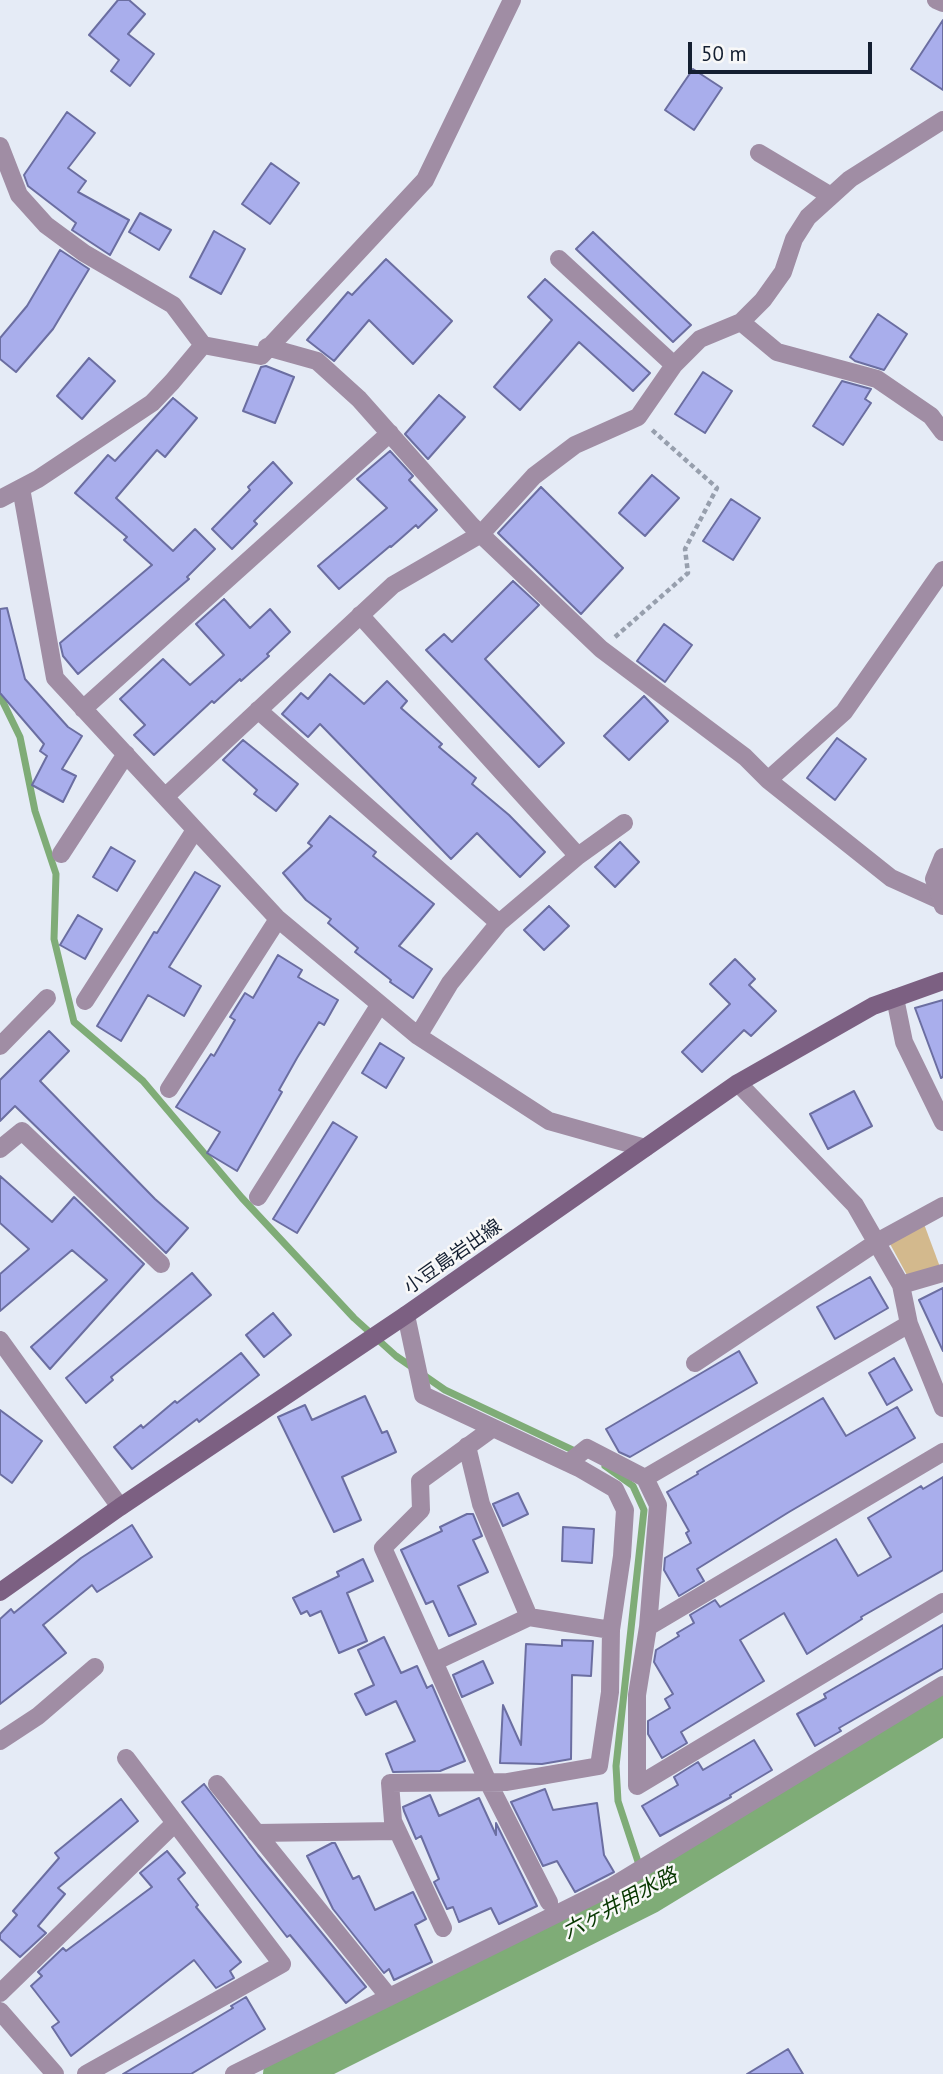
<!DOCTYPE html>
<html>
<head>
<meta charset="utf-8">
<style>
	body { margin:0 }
	#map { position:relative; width:943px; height:2074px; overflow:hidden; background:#e5ebf6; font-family:"PT Sans",sans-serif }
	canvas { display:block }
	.scale { position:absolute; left:688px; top:42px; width:184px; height:32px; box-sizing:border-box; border:4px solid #141f31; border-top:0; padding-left:9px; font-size:21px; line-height:24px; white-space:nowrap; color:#141f31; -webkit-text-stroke:5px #f8f8f8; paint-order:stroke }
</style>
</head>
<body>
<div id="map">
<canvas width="943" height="2074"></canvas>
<div class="scale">50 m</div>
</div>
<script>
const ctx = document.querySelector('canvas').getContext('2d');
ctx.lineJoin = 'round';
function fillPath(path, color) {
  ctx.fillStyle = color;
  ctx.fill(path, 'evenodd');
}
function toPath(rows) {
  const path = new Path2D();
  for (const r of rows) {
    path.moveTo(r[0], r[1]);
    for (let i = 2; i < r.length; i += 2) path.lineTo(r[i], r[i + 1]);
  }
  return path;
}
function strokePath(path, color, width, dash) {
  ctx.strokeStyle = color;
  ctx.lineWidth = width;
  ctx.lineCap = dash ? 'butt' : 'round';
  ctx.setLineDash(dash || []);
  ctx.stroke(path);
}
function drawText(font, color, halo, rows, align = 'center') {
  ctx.font = font + ' "PT Sans","Noto Sans JP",sans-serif';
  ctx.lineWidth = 5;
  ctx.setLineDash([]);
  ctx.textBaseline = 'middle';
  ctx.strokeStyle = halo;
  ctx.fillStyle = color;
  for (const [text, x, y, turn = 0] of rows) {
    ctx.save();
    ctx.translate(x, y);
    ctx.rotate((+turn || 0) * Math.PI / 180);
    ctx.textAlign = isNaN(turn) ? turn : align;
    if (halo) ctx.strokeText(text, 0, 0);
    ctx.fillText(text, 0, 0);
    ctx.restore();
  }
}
fillPath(toPath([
	[924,1224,940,1267,908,1277,889,1242]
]), '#d3b98d');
strokePath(toPath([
	[0,696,20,737,35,811,56,874,54,939,74,1022,143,1081,242,1198,354,1318,396,1356,445,1390,579,1453],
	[605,1466,633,1486,644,1510,616,1766,618,1801,648,1892]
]), '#7fac77', 7);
strokePath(toPath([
	[285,2074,648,1892,943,1712]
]), '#7fac77', 44);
const building = toPath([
	[118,0,129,0,145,14,128,34,154,54,130,86,111,71,119,60,89,35,118,0],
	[943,20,943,90,911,69,943,20],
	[693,69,722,88,694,130,665,110,693,69],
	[67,112,95,133,68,168,86,181,78,192,129,220,110,255,72,230,76,223,28,186,24,175,67,112],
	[271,163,299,183,270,224,242,204,271,163],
	[140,213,171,230,159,250,129,232,140,213],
	[214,231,245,249,221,294,190,277,214,231],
	[593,232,691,325,673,342,576,249,593,232],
	[60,250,89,269,53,329,16,372,0,359,0,338,27,306,60,250],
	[386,259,452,321,413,364,369,320,334,361,307,340,348,292,352,295,386,259],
	[545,279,650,373,633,391,579,342,520,410,494,387,552,320,528,297,545,279],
	[878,314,907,334,884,370,855,361,850,357,878,314],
	[89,358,115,381,82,419,57,396,89,358],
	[266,366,294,377,275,423,243,411,261,367,266,366],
	[703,372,732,391,705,433,675,414,703,372],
	[842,381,871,389,865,399,871,403,843,445,813,426,842,381],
	[439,395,465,417,428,459,405,434,439,395],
	[173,398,197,418,165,457,157,450,116,498,173,551,195,529,215,549,187,577,189,579,78,674,63,656,60,643,152,565,124,540,127,537,75,493,108,455,115,461,173,398],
	[390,451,413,476,409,480,437,510,418,528,416,525,391,547,390,546,339,589,318,566,387,508,357,479,390,451],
	[273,462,292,483,254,521,257,524,232,549,212,529,250,490,248,487,273,462],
	[652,475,679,498,645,536,619,513,652,475],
	[541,487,623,568,581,614,498,533,541,487],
	[731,499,760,518,733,560,703,541,731,499],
	[513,581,539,605,485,659,564,743,539,767,426,650,444,634,452,642,513,581],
	[224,599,250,628,270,609,290,632,267,654,269,656,241,681,240,679,214,703,212,701,154,755,134,735,145,725,120,699,163,659,190,685,224,655,196,624,224,599],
	[7,608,25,679,68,727,82,736,62,769,76,776,63,802,32,785,47,756,40,751,44,744,0,693,0,609,7,608],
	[664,624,692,645,665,682,637,661,664,624],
	[330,674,364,704,387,681,407,701,401,708,442,744,439,747,476,778,472,784,509,815,545,852,520,877,477,833,451,859,320,724,308,737,282,714,301,693,308,699,330,674],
	[644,696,668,721,629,760,604,736,644,696],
	[837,738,866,759,835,800,807,778,837,738],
	[243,740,298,784,276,811,254,794,257,790,223,760,243,740],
	[330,816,376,852,373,856,434,904,399,946,432,969,413,998,390,982,391,980,355,952,358,948,328,923,331,919,306,900,283,873,312,846,308,843,330,816],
	[620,842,639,862,615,887,595,867,620,842],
	[111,847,135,861,117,891,93,877,111,847],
	[195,872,220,886,169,967,201,986,184,1016,148,995,121,1041,97,1026,154,932,157,933,195,872],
	[549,906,569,926,544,950,524,930,549,906],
	[78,915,102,929,85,959,60,945,78,915],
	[278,955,302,970,298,977,338,1000,324,1025,319,1022,297,1058,279,1090,282,1092,237,1171,207,1153,220,1132,176,1107,211,1054,214,1056,235,1020,230,1017,245,993,253,998,278,955],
	[735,959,755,979,749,985,776,1011,751,1036,744,1030,702,1072,682,1052,730,1004,710,984,735,959],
	[943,1000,943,1077,941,1078,915,1008,943,1000],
	[49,1031,69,1051,40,1081,155,1199,188,1228,166,1253,15,1106,0,1121,0,1080,49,1031],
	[380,1043,404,1058,386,1088,362,1073,380,1043],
	[854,1091,872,1126,828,1149,810,1114,854,1091],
	[333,1122,357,1137,297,1233,273,1219,333,1122],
	[0,1176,52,1222,74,1197,144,1264,50,1369,31,1347,107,1280,72,1250,0,1311,0,1274,29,1249,0,1223,0,1176],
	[192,1273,211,1295,111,1377,113,1380,86,1403,66,1378,192,1273],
	[870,1277,888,1308,835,1339,817,1307,870,1277],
	[943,1288,943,1351,919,1300,943,1288],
	[273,1313,291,1335,264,1357,246,1335,273,1313],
	[739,1351,757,1383,630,1457,619,1452,606,1429,739,1351],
	[241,1353,259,1375,199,1422,197,1419,132,1469,114,1447,141,1425,143,1428,175,1401,177,1403,241,1353],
	[894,1358,912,1390,887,1405,869,1373,894,1358],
	[365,1396,382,1433,387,1431,396,1452,342,1477,361,1520,334,1532,278,1417,305,1405,312,1420,365,1396],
	[823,1398,846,1436,897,1407,915,1438,789,1512,697,1569,704,1581,679,1596,664,1570,665,1558,691,1543,686,1533,689,1531,667,1492,698,1474,697,1472,823,1398],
	[0,1410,42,1441,12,1483,0,1474,0,1410],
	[943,1477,943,1570,861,1617,862,1619,807,1654,784,1613,740,1640,764,1681,681,1732,687,1743,662,1758,648,1734,648,1721,670,1708,665,1699,673,1694,654,1662,656,1650,679,1636,677,1633,694,1623,690,1615,715,1600,720,1607,836,1539,858,1576,891,1557,868,1518,921,1486,923,1489,943,1477],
	[518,1493,528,1514,503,1526,493,1504,518,1493],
	[467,1514,473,1514,482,1536,473,1540,488,1572,458,1586,476,1624,449,1636,433,1601,426,1604,401,1550,442,1531,440,1527,467,1514],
	[132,1525,152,1557,97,1592,92,1585,43,1625,66,1653,0,1704,0,1619,11,1609,14,1613,81,1558,132,1525],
	[563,1527,594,1529,592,1563,562,1561,563,1527],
	[363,1559,373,1581,347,1593,367,1641,339,1653,321,1611,310,1616,307,1611,301,1614,293,1598,339,1576,337,1572,363,1559],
	[943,1625,943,1668,839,1728,841,1731,815,1746,797,1714,826,1698,824,1694,943,1625],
	[384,1637,401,1673,417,1666,427,1688,432,1685,465,1761,440,1771,393,1772,386,1754,415,1741,396,1701,366,1715,355,1694,374,1685,358,1650,384,1637],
	[562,1640,593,1641,591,1676,572,1675,571,1759,542,1764,500,1763,503,1705,521,1745,526,1644,562,1646,562,1640],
	[483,1661,493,1683,462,1697,453,1675,483,1661],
	[754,1740,772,1770,730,1795,731,1797,660,1836,642,1806,678,1785,674,1777,698,1762,703,1770,754,1740],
	[204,1784,258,1855,366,1987,346,2003,290,1935,287,1937,182,1802,204,1784],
	[545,1789,553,1810,597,1803,604,1855,614,1872,575,1892,557,1861,543,1866,511,1802,545,1789],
	[430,1795,439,1816,479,1798,496,1835,496,1823,537,1906,499,1924,491,1908,459,1922,453,1907,447,1909,434,1882,439,1879,421,1836,416,1839,404,1811,403,1807,430,1795],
	[121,1799,138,1821,58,1888,65,1894,38,1926,46,1933,20,1957,0,1939,0,1934,17,1915,13,1911,59,1858,55,1853,121,1799],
	[332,1843,335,1843,353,1879,359,1876,375,1910,413,1892,426,1919,415,1925,432,1962,394,1980,389,1969,384,1973,333,1909,307,1856,332,1843],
	[167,1851,185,1873,178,1879,198,1905,196,1907,241,1962,230,1971,234,1978,216,1988,194,1960,71,2056,52,2027,59,2022,31,1986,42,1976,38,1972,63,1948,66,1951,152,1887,140,1873,167,1851],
	[246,1997,265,2029,191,2074,123,2074,233,2008,231,2006,246,1997],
	[788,2049,803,2074,747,2074,788,2049]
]);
fillPath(building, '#a9aeec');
strokePath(building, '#6b6ea1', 2);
strokePath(toPath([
	[615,637,688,573,685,549,717,488,651,429]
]), '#979fad', 4.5, [5, 3.5]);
strokePath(toPath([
	[936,0,943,3],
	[0,146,19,195,46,225,84,253,173,305,203,345,261,356,425,180,512,0],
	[759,153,831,196],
	[559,259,674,365],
	[741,322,777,352,877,379,931,416,943,432],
	[267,347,317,361,359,399,471,525,601,649,745,757,768,780,891,878,942,901],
	[21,488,55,678,278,919,418,1036,549,1121,645,1148],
	[0,499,38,479,152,403,172,382,203,345],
	[360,615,578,856],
	[83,709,390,433],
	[258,710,499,923],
	[768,780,844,712,943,570],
	[166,796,393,585,481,534,534,476,575,445,638,417,674,365,700,339,741,322,763,300,783,272,794,239,808,217,850,179,943,120],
	[61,854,126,754],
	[895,998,904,1042,943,1122],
	[85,1001,195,830],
	[418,1036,450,983,499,923,578,856,624,823],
	[0,1046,47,998],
	[738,1083,855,1205,901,1285,909,1324,943,1408],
	[169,1089,278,919],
	[0,1149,22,1131,161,1264],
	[258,1197,380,1004],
	[901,1285,943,1273],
	[406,1315,423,1395,579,1468,615,1489,625,1510,622,1556,611,1630,610,1692,599,1766,507,1782,390,1783,393,1821,443,1928],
	[0,1340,120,1507],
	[695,1363,877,1242,943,1206],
	[493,1428,420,1481,421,1510,383,1548,488,1782,549,1902],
	[467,1446,481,1504,529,1617],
	[943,1452,648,1627,637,1695,637,1786,943,1602],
	[568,1463,587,1448,645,1478],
	[648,1627,658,1505,645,1478,909,1324],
	[434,1662,529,1617,611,1630],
	[0,1741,38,1716,95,1667],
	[217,1784,389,1997],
	[256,1833,397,1831],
	[0,1993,175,1823],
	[86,2074,282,1964,126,1758],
	[234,2074,613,1886,943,1685]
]), '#a08da4', 18);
strokePath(toPath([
	[943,857,934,879,943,906],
	[0,2011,55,2074]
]), '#a08da4', 18);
strokePath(toPath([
	[0,1592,120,1507,406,1315,738,1083,873,1006,943,981]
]), '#7c6082', 18);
drawText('19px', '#141f31', '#f8f8f8', [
	["小豆島岩出線",453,1257,-35]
]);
drawText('italic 21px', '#073700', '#f8f8f8', [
	["六ヶ井用水路",620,1904,-28]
]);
</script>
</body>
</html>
